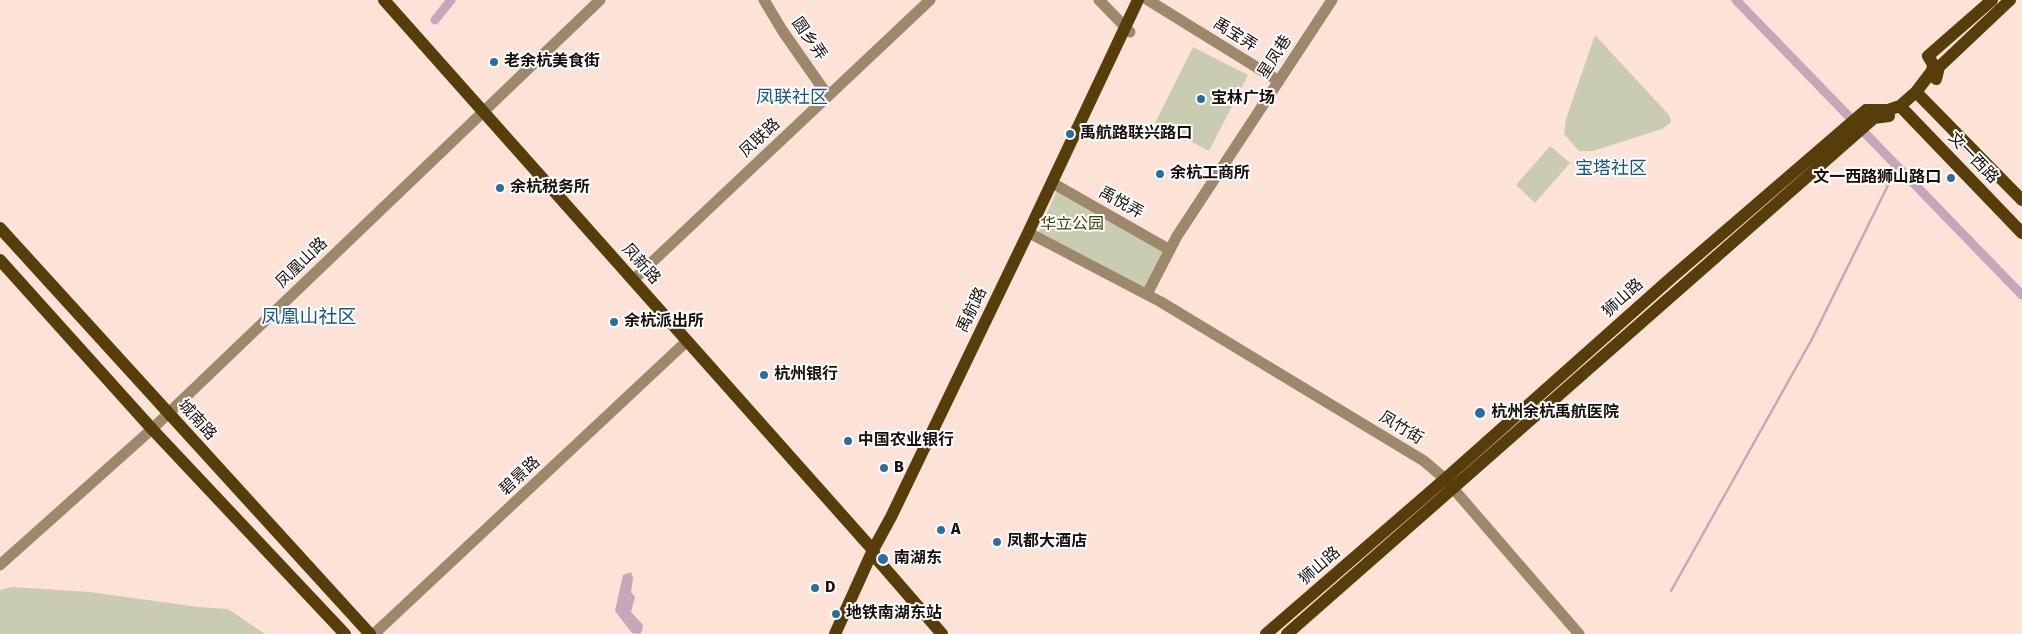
<!DOCTYPE html>
<html>
<head>
<meta charset="utf-8">
<style>
	body { margin:0 }
	canvas { display:block; background:#fce2d7 }
</style>
</head>
<body>
<canvas width="2022" height="634"></canvas>
<script>
const ctx = document.querySelector('canvas').getContext('2d');
ctx.lineJoin = 'round';
function fillPath(path, color) {
  ctx.fillStyle = color;
  ctx.fill(path, 'evenodd');
}
function toPath(rows) {
  const path = new Path2D();
  for (const r of rows) {
    path.moveTo(r[0], r[1]);
    for (let i = 2; i < r.length; i += 2) path.lineTo(r[i], r[i + 1]);
  }
  return path;
}
function strokePath(path, color, width, dash) {
  ctx.strokeStyle = color;
  ctx.lineWidth = width;
  ctx.lineCap = dash ? 'butt' : 'round';
  ctx.setLineDash(dash || []);
  ctx.stroke(path);
}
function drawText(font, color, halo, rows, align = 'center') {
  ctx.font = font + ' "Fira Sans","Noto Sans SC",sans-serif';
  ctx.lineWidth = 4;
  ctx.setLineDash([]);
  ctx.textBaseline = 'middle';
  ctx.strokeStyle = halo;
  ctx.fillStyle = color;
  for (const [text, x, y, turn = 0] of rows) {
    ctx.save();
    ctx.translate(x, y);
    ctx.rotate((+turn || 0) * Math.PI / 180);
    ctx.textAlign = isNaN(turn) ? turn : align;
    if (halo) ctx.strokeText(text, 0, 0);
    ctx.fillText(text, 0, 0);
    ctx.restore();
  }
}
fillPath(toPath([
	[1595,35,1669,115,1671,122,1662,129,1593,151,1579,151,1564,134,1566,119],
	[1193,47,1248,75,1209,151,1155,123],
	[1550,146,1570,163,1535,203,1516,185],
	[1057,190,1163,252,1148,291,1038,233],
	[12,587,90,592,198,607,228,609,265,634,0,634,0,590]
]), '#caccb2');
fillPath(toPath([
	[631,572,633,578,631,592,635,597,631,612,643,625,642,631,640,634,632,633,615,611,623,575]
]), '#c8a6ba');
strokePath(toPath([
	[1671,591,1812,339,1897,167]
]), '#c8a6ba', 2.5);
strokePath(toPath([
	[1736,0,2022,295],
	[435,20,451,0]
]), '#c8a6ba', 9);
strokePath(toPath([
	[764,0,782,30,828,96],
	[1099,0,1130,32],
	[1148,0,1279,81],
	[1056,185,1170,250],
	[1033,235,1161,302,1424,461,1445,479,1579,634],
	[633,280,930,0],
	[1147,294,1177,236,1332,0],
	[0,565,152,429,600,0],
	[374,634,687,341]
]), '#9c896b', 11);
strokePath(toPath([
	[384,0,873,550,876,558,942,634],
	[1936,79,1939,67,2010,0],
	[1916,92,2022,200],
	[1900,106,2022,233],
	[0,228,370,634],
	[0,260,152,429,345,634],
	[835,634,873,550,891,517,1028,233,1138,0],
	[1266,634,1445,479,1671,278,1866,110,1888,110,1900,106,1916,92,1932,71,1933,64,1928,56,1992,0],
	[1287,634,1874,118,1889,116]
]), '#573d09', 12);
for (const [x, y, r, color] of [
	[494,62,5,"#286ea3"],
	[1201,99,5,"#286ea3"],
	[1070,134,5,"#286ea3"],
	[1160,174,5,"#286ea3"],
	[1951,178,5,"#286ea3"],
	[500,188,5,"#286ea3"],
	[614,322,5,"#286ea3"],
	[764,375,5,"#286ea3"],
	[1480,413,6,"#286ea3"],
	[848,441,5,"#286ea3"],
	[884,468,5,"#286ea3"],
	[941,530,5,"#286ea3"],
	[997,542,5,"#286ea3"],
	[883,559,6,"#286ea3"],
	[815,588,5,"#286ea3"],
	[836,614,5,"#286ea3"]
]) {
  const dot = new Path2D();
  dot.arc(x, y, r, 0, 2 * Math.PI);
  ctx.fillStyle = color;
  ctx.fill(dot);
  strokePath(dot, '#fff', 2);
}
drawText('16px', '#180f0c', '#fff', [
	["禹宝弄",1235,35,32],
	["圆乡弄",809,39,55],
	["星凤巷",1275,57,-57],
	["凤联路",760,138,-43],
	["文一西路",1973,158,46],
	["禹悦弄",1121,203,29],
	["凤凰山路",302,263,-44],
	["凤新路",641,264,48],
	["狮山路",1623,298,-42],
	["禹航路",972,310,-64],
	["城南路",197,420,48],
	["凤竹街",1401,428,31],
	["碧景路",520,476,-43],
	["狮山路",1320,566,-41]
]);
drawText('bold 16px', '#180f0c', '#fff', [
	["老余杭美食街",504,62],
	["宝林广场",1211,99],
	["禹航路联兴路口",1080,134],
	["余杭工商所",1170,174],
	["文一西路狮山路口",1941,178,"right"],
	["余杭税务所",510,188],
	["余杭派出所",624,322],
	["杭州银行",774,375],
	["杭州余杭禹航医院",1491,413],
	["中国农业银行",858,441],
	["B",894,468],
	["A",951,530],
	["凤都大酒店",1007,542],
	["南湖东",894,559],
	["D",825,588],
	["地铁南湖东站",846,614]
], 'left');
drawText('16px', '#3c3d00', '#fff', [
	["华立公园",1072,225]
]);
drawText('18px', '#145786', '#fff', [
	["凤联社区",792,98],
	["宝塔社区",1611,169]
]);
drawText('19px', '#145786', '#fff', [
	["凤凰山社区",309,318]
]);
</script>
</body>
</html>
